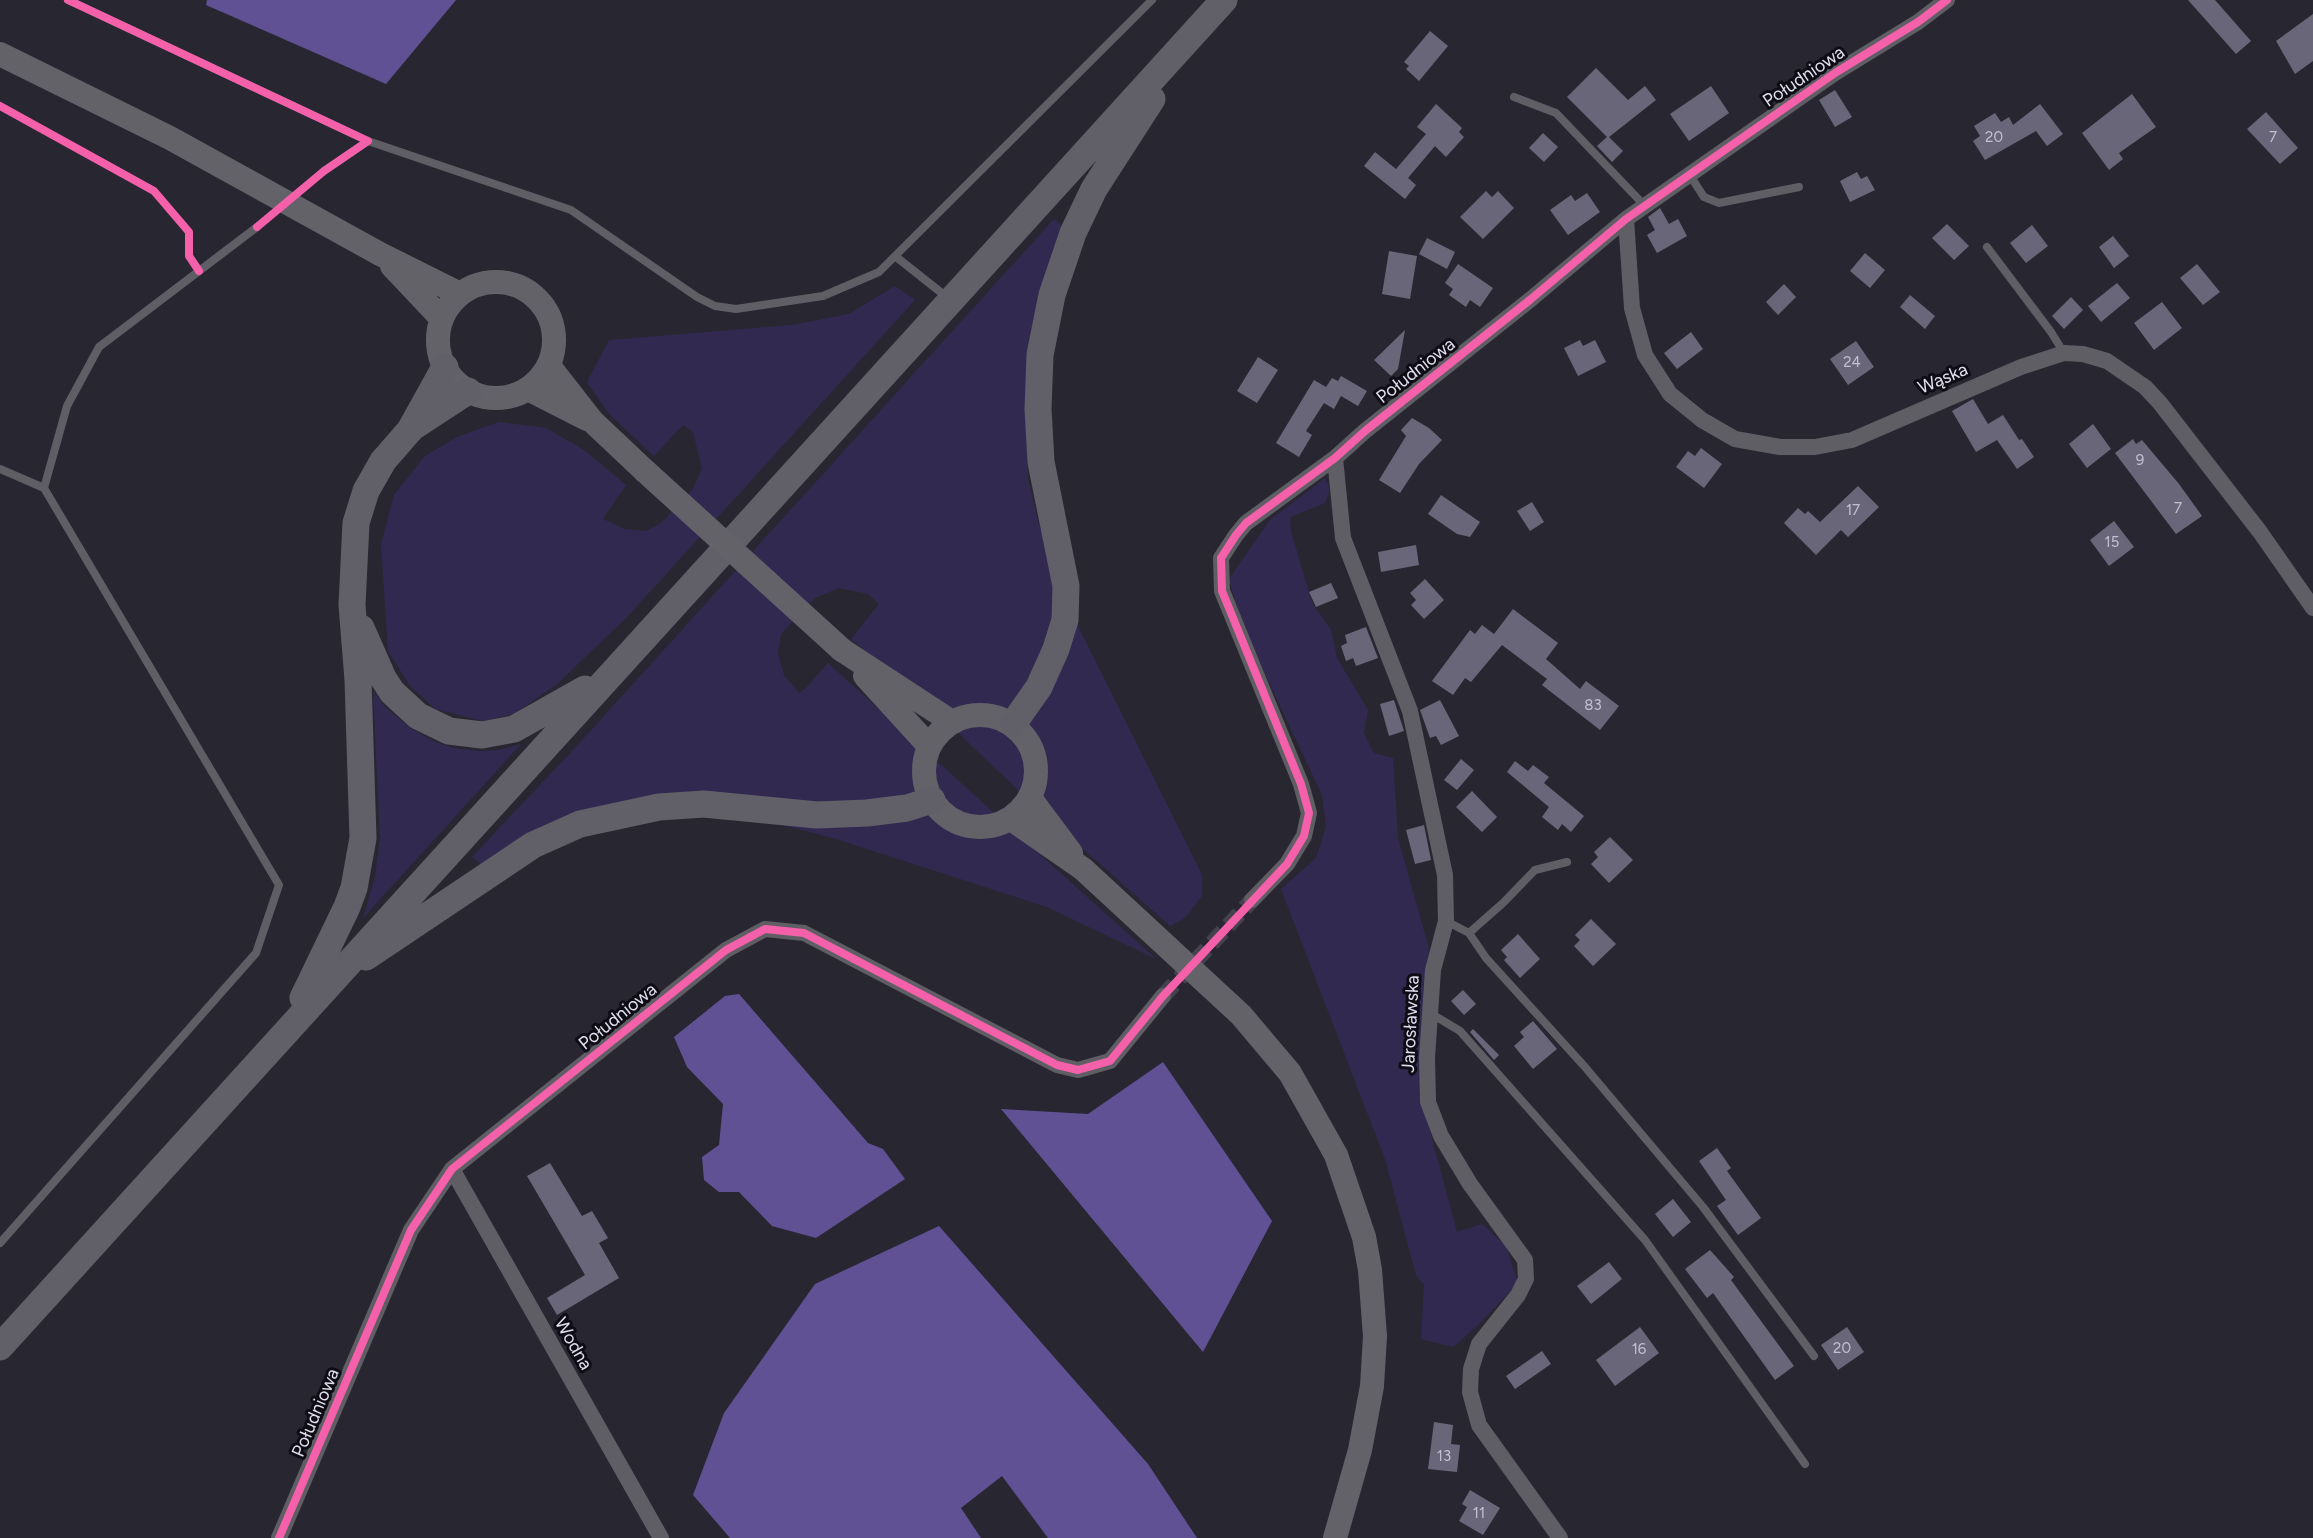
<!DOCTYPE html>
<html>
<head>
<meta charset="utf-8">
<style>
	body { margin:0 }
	canvas { display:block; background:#282631 }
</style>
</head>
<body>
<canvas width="2313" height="1538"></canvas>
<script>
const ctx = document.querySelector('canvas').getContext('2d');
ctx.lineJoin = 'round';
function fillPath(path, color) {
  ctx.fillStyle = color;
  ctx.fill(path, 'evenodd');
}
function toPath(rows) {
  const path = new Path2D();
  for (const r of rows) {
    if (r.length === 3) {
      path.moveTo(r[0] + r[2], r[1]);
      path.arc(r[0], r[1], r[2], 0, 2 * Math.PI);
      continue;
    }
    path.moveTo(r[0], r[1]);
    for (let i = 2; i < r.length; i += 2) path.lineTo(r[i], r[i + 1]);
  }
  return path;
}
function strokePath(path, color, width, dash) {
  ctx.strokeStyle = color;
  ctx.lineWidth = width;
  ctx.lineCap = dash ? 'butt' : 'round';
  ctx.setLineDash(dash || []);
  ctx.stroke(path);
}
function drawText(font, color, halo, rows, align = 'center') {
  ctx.font = font + ' Figtree,sans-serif';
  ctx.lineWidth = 6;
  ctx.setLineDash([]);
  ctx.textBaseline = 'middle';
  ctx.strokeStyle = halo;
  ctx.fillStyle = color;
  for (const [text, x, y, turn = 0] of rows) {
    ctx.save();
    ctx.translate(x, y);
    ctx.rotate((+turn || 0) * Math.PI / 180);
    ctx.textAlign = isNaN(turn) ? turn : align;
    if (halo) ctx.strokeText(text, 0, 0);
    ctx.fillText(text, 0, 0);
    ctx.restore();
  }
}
fillPath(toPath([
	[1054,219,1062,226,1043,282,1031,331,1025,403,1028,480,1039,524,1079,628,1202,875,1202,896,1186,917,1170,926,1038,809,929,705,851,639,879,604,868,594,839,588,815,598,781,634,778,654,784,675,799,693,806,688,828,663,1156,959,1047,907,833,838,774,823,688,816,642,819,482,865,472,857,574,749],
	[895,286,915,300,627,617,557,684,514,714,483,721,435,709,410,686,388,651,381,544,394,495,425,456,457,437,499,422,546,428,584,450,626,485,603,519,624,529,646,531,661,523,693,489,702,468,693,432,683,425,654,456,609,414,587,382,609,340,792,325,849,314],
	[1325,478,1330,490,1325,503,1290,517,1291,531,1312,603,1331,630,1337,658,1368,710,1364,733,1374,753,1393,758,1398,838,1429,949,1421,1070,1423,1105,1457,1232,1482,1224,1506,1246,1518,1283,1478,1325,1453,1347,1421,1339,1424,1285,1416,1275,1385,1159,1281,889,1316,858,1326,827,1322,795,1242,625,1229,579,1270,520],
	[373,690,384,706,410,728,435,742,453,748,479,751,499,750,521,744,363,918,375,877,380,838]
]), '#322951');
fillPath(toPath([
	[207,0,456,0,386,84,206,5],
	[739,994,868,1143,883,1149,905,1179,816,1238,772,1226,739,1192,719,1192,704,1180,702,1157,719,1145,723,1104,687,1067,674,1037,725,996],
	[1163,1062,1272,1221,1203,1352,1001,1109,1088,1114],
	[939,1226,1148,1464,1197,1538,1048,1538,1002,1476,961,1508,981,1538,730,1538,693,1495,724,1413,815,1284]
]), '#5f5193');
fillPath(toPath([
	[2188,0,2215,0,2251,41,2236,54],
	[2313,14,2313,61,2295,74,2276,41],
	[1430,31,1448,46,1419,81,1406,69,1409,66,1404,62],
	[1596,68,1628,100,1645,86,1656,100,1609,137,1623,151,1612,162,1597,146,1607,137,1567,97],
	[1711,86,1729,113,1689,141,1670,114],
	[1835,90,1852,117,1835,127,1819,100],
	[2132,94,2156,127,2119,153,2123,159,2109,170,2082,133],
	[1436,104,1462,128,1459,132,1464,137,1446,157,1435,146,1408,178,1416,185,1405,199,1364,166,1375,152,1396,169,1426,134,1417,127],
	[2040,104,2063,134,2047,146,2036,131,1985,160,1973,141,1980,136,1974,126,1995,113,2001,122,2009,117,2013,125],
	[2266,112,2298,148,2280,164,2247,129],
	[1543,133,1558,147,1544,162,1529,148],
	[1857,172,1861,179,1867,176,1875,190,1850,202,1840,181],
	[1486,191,1492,197,1498,191,1514,208,1483,239,1460,217],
	[1587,193,1600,212,1568,235,1550,210,1571,195,1575,201],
	[1660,208,1669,224,1678,219,1687,236,1657,253,1647,235,1655,230,1648,217],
	[1947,224,1969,246,1954,260,1932,238],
	[2032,225,2048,246,2026,263,2010,243],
	[2113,236,2129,256,2114,268,2099,247],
	[1427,238,1455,252,1447,269,1419,254],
	[1389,251,1417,256,1410,299,1382,294],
	[1865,253,1885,270,1870,288,1850,271],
	[1458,264,1493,288,1480,307,1470,300,1466,307,1449,295,1453,289,1445,283],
	[2197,264,2220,292,2203,305,2180,278],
	[2117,283,2130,298,2101,322,2088,306],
	[1784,284,1796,297,1778,315,1766,302],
	[1910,295,1935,316,1925,329,1900,307],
	[2071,297,2083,310,2064,329,2052,316],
	[2162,302,2182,328,2154,350,2134,323],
	[1405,330,1398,369,1391,376,1374,360],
	[1691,332,1703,349,1677,369,1664,353],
	[1580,340,1583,346,1595,340,1606,362,1578,376,1564,348],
	[1856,341,1874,367,1848,385,1830,359],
	[1258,357,1278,370,1257,403,1237,391],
	[1341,376,1367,391,1358,406,1341,396,1334,409,1324,403,1306,431,1312,435,1299,457,1276,443,1314,380,1326,387,1332,378,1338,381],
	[1973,399,1988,424,2003,415,2019,440,2022,439,2034,457,2017,469,1997,440,1976,452,1952,411],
	[1412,418,1429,428,1442,440,1419,464,1400,493,1379,480,1406,436,1401,430],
	[2093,424,2111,449,2087,468,2069,444],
	[2133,439,2136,444,2142,440,2179,484,2202,516,2176,534,2115,453],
	[1701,448,1722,464,1704,488,1676,467,1688,451,1695,456],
	[1858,486,1879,507,1848,537,1841,530,1816,555,1784,523,1798,508,1805,514,1808,511,1820,522],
	[1441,495,1480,522,1470,537,1457,534,1428,514],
	[1532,502,1544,522,1530,531,1517,511],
	[2114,521,2134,547,2109,566,2090,540],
	[1416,545,1419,565,1381,572,1378,552],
	[1425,579,1444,600,1424,619,1411,605,1416,600,1410,593],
	[1331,583,1338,598,1316,607,1309,592],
	[1513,609,1558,643,1546,659,1580,689,1586,681,1619,706,1600,730,1542,685,1547,679,1502,645,1471,682,1465,678,1453,695,1432,681,1470,630,1475,634,1482,625,1494,634],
	[1366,627,1378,658,1356,666,1353,658,1346,661,1341,646,1347,643,1345,635],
	[1394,700,1404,731,1389,736,1380,704],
	[1440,700,1459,736,1441,745,1436,736,1430,738,1420,710],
	[1461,759,1474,770,1457,790,1444,780],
	[1515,761,1528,771,1533,765,1549,777,1544,783,1584,816,1571,832,1562,824,1558,830,1542,817,1549,807,1507,772],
	[1472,791,1497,817,1482,832,1456,807],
	[1424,825,1431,860,1415,864,1406,830],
	[1610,837,1633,860,1609,883,1591,864,1598,857,1594,852],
	[1591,919,1616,944,1593,966,1574,946,1580,940,1575,935],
	[1518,934,1540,959,1520,978,1504,960,1507,957,1501,950],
	[1463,990,1476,1004,1464,1015,1451,1001],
	[1533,1021,1557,1049,1533,1069,1514,1046,1524,1037,1520,1032],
	[1473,1029,1499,1055,1494,1060,1470,1032],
	[1717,1148,1731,1168,1727,1171,1761,1218,1738,1235,1717,1206,1726,1200,1699,1161],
	[550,1163,582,1216,592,1211,608,1238,599,1243,619,1278,557,1315,547,1298,585,1275,527,1176],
	[1673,1199,1691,1222,1673,1237,1655,1214],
	[1710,1250,1734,1277,1731,1280,1794,1366,1775,1380,1713,1293,1707,1298,1685,1269],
	[1609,1262,1622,1279,1591,1304,1577,1286],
	[1640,1327,1659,1353,1615,1386,1596,1360],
	[1847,1327,1864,1352,1838,1370,1821,1345],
	[1542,1351,1551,1364,1515,1389,1506,1376],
	[1434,1422,1453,1425,1451,1444,1460,1445,1457,1472,1428,1469],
	[1470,1490,1500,1508,1483,1535,1459,1521,1467,1507,1462,1504]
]), '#69667a');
strokePath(toPath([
	[1163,996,1252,900]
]), '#44424d', 16, [16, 8]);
strokePath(toPath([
	[68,0,368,141,571,210,697,297,715,306,736,309,823,296,879,272,1152,0],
	[1514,97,1556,113,1645,206],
	[324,171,368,141],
	[1689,174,1704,197,1719,203,1799,187],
	[1987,247,2051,332,2064,353],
	[895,256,948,298],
	[0,469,44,488,279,885,256,953,0,1243],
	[44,488,67,406,99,347,257,227],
	[1446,921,1469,933,1486,958,1585,1067,1703,1207,1814,1356],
	[1469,933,1503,903,1535,870,1567,862],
	[1430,1013,1460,1031,1645,1240,1805,1464]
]), '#5f5e64', 8);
strokePath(toPath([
	[1626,219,1632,308,1645,355,1670,394,1702,420,1735,439,1780,447,1815,447,1852,440,2021,367,2064,353,2083,354,2107,361,2145,387,2160,403,2260,532,2313,608],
	[1335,458,1343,538,1410,711,1445,875,1446,921,1433,970,1427,1058,1428,1102,1441,1136,1470,1184,1525,1260,1526,1279,1518,1295,1479,1344,1471,1369,1470,1392,1479,1425,1560,1538],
	[1252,900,1287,864,1304,836,1309,813,1301,784,1222,591,1221,558,1236,535,1246,523,1335,458,1365,431,1531,299,1626,219,1835,73,1918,22,1947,0],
	[452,1169,661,1538],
	[279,1538,411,1230,452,1169,726,950,765,929,804,933,1057,1065,1078,1070,1110,1061,1163,996]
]), '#5f5e64', 16);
strokePath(toPath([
	[0,54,170,138,380,254,460,294],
	[392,266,442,319],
	[496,340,58],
	[549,366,592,421,645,471],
	[528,389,587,419],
	[842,650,952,722],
	[865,676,929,746],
	[980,771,56],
	[1030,798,1071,853],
	[1011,819,1083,869,1241,1015,1290,1073,1336,1155,1364,1237,1370,1270,1375,1336,1372,1386,1360,1450,1335,1538]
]), '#636268', 24);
strokePath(toPath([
	[413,427,468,391],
	[361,628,383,678,392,692,418,716,449,731,482,735,514,729,585,689],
	[1013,724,1039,687,1056,649,1065,620,1066,586,1041,462,1038,409,1040,355,1052,295,1073,233,1094,189,1152,99],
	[366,957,533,845,580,824,659,807,704,804,817,815,867,813,907,808,932,800],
	[303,998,347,907,354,888,363,838,358,680,352,605,356,523,366,491,383,461,410,430,445,367],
	[0,1347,1224,0]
]), '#616068', 27);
strokePath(toPath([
	[645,471,842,650]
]), '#636268', 24);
strokePath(toPath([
	[68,0,368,141,324,171,257,227],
	[0,106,154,191,189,232,189,256,199,271],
	[279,1538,411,1230,452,1169,726,950,765,929,804,933,1057,1065,1078,1070,1110,1061,1163,996,1287,864,1304,836,1309,813,1301,784,1222,591,1221,558,1236,535,1246,523,1335,458,1365,431,1531,299,1626,219,1835,73,1918,22,1947,0]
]), '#f560ab', 8);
drawText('15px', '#c3c1d1', null, [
	["20",1994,138],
	["7",2273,138],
	["24",1852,363],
	["9",2140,461],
	["7",2178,509],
	["17",1853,511],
	["15",2112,543],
	["83",1593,706],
	["20",1842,1349],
	["16",1639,1350],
	["13",1444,1457],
	["11",1479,1514]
]);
drawText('18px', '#e1dfee', '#0e0c15', [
	["Południowa",1804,77,-34],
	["Południowa",1416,371,-38],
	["Wąska",1943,379,-23],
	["Południowa",618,1017,-39],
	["Jarosławska",1411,1024,-87],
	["Wodna",573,1344,60],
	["Południowa",316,1413,-67]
]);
</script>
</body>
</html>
